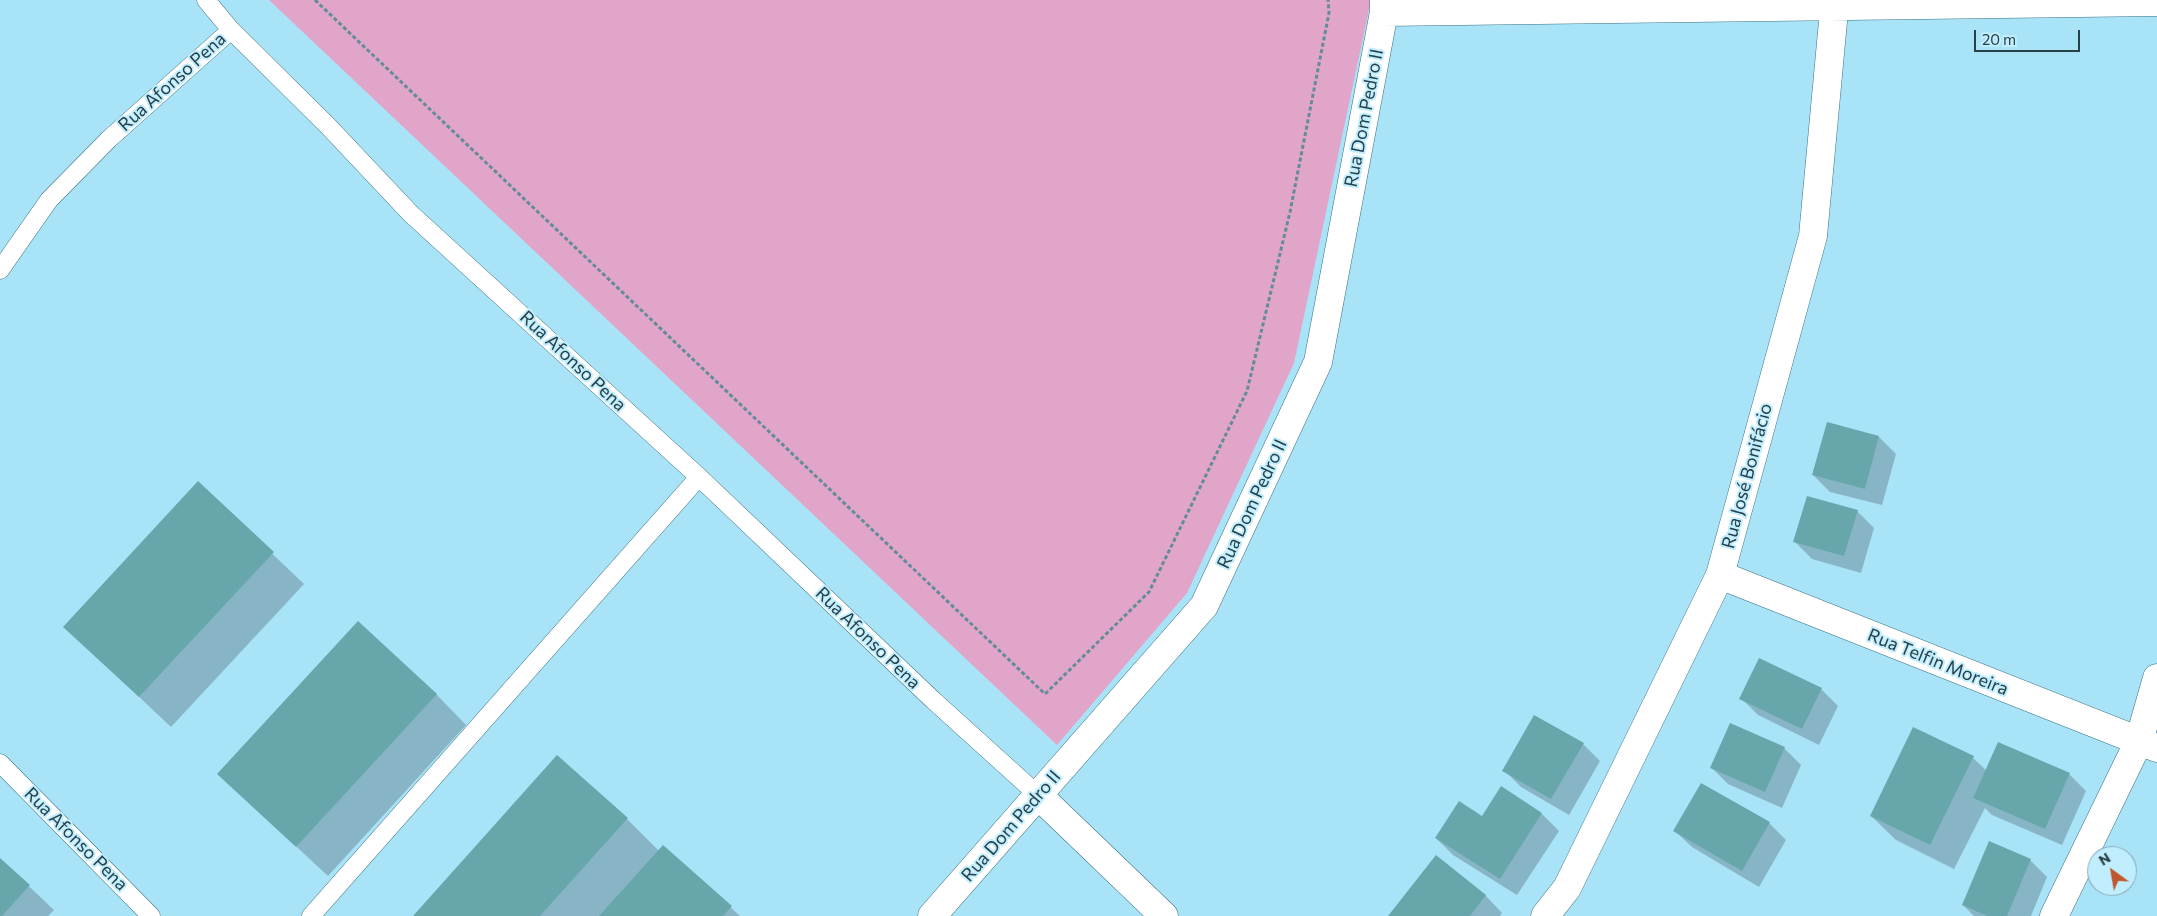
<!DOCTYPE html>
<html>
<head>
<meta charset="utf-8">
<style>
	body { margin:0 }
	#map { position:relative; width:2157px; height:916px; overflow:hidden; background:#a9e3f7; font-family:Commissioner,sans-serif }
	canvas { display:block }
	.north { position:absolute; left:2087px; top:846px; width:50px; height:50px; box-sizing:border-box; background:#c0eefe; border:1px solid #83a8b5; border-radius:50%; rotate:328deg; font-size:14px; font-weight:700; line-height:20px; text-align:center; color:#284048 }
	.north::after { content:''; display:block; margin:auto; width:18px; height:22px; background:#bf582e; clip-path:polygon(50% 0,100% 100%,50% 72%,0 100%) }
	.scale { position:absolute; left:1974px; top:30px; width:106px; height:22px; box-sizing:border-box; border:2px solid #284048; border-top:0; padding-left:6px; font-size:15px; line-height:18px; white-space:nowrap; color:#284048; -webkit-text-stroke:4px #c0eefe; paint-order:stroke }
</style>
</head>
<body>
<div id="map">
<canvas width="2157" height="916"></canvas>
<div class="north">N</div>
<div class="scale">20 m</div>
</div>
<script>
const ctx = document.querySelector('canvas').getContext('2d');
ctx.lineJoin = 'round';
function fillPath(path, color) {
  ctx.fillStyle = color;
  ctx.fill(path, 'evenodd');
}
function toPath(rows) {
  const path = new Path2D();
  for (const r of rows) {
    path.moveTo(r[0], r[1]);
    for (let i = 2; i < r.length; i += 2) path.lineTo(r[i], r[i + 1]);
  }
  return path;
}
function strokePath(path, color, width, dash) {
  ctx.strokeStyle = color;
  ctx.lineWidth = width;
  ctx.lineCap = dash ? 'butt' : 'round';
  ctx.setLineDash(dash || []);
  ctx.stroke(path);
}
function drawText(font, color, halo, rows, align = 'center') {
  ctx.font = font + ' Commissioner,sans-serif';
  ctx.lineWidth = 4;
  ctx.setLineDash([]);
  ctx.textBaseline = 'middle';
  ctx.strokeStyle = halo;
  ctx.fillStyle = color;
  for (const [text, x, y, turn = 0] of rows) {
    ctx.save();
    ctx.translate(x, y);
    ctx.rotate((+turn || 0) * Math.PI / 180);
    ctx.textAlign = isNaN(turn) ? turn : align;
    if (halo) ctx.strokeText(text, 0, 0);
    ctx.fillText(text, 0, 0);
    ctx.restore();
  }
}
fillPath(toPath([
	[269,0,1371,0,1294,363,1187,593,1057,745]
]), '#e1a5ca');
fillPath(toPath([
	[1879,437,1896,454,1882,505,1830,492,1813,475],
	[198,483,304,584,171,727,65,627],
	[1857,511,1874,528,1861,573,1812,559,1795,542],
	[1759,660,1821,689,1838,706,1819,745,1758,715,1741,698],
	[436,694,466,725,328,876,218,774],
	[1583,744,1600,761,1569,815,1521,787,1504,770],
	[1784,748,1801,765,1782,808,1728,784,1711,767],
	[1973,758,1987,771,2069,774,2086,791,2062,845,1992,815,1985,808,1954,869,1896,840,1871,816],
	[1542,814,1559,831,1517,895,1453,855,1436,838,1482,818],
	[627,819,659,851,663,846,740,916,414,916],
	[1769,823,1786,840,1759,887,1692,847,1675,831],
	[1436,857,1486,896,1502,913,1500,916,1389,916],
	[0,859,54,910,48,916,0,916],
	[2030,860,2047,877,2031,916,1974,916,1963,905]
]), '#0003');
fillPath(toPath([
	[1827,422,1879,436,1865,489,1812,475],
	[198,481,274,552,139,697,63,627],
	[1807,496,1858,510,1844,556,1793,542],
	[358,621,437,694,296,847,217,774],
	[1759,658,1822,688,1802,729,1739,699],
	[1534,715,1584,743,1551,799,1502,771],
	[1730,723,1785,747,1765,792,1710,768],
	[1913,727,1974,756,1930,845,1870,816],
	[1998,742,2070,773,2045,829,1973,798],
	[557,755,628,818,540,916,413,916],
	[1701,783,1770,822,1742,871,1673,831],
	[1501,786,1542,813,1500,879,1435,838,1459,801,1482,816],
	[1989,841,2031,859,2007,916,1987,916,1962,905],
	[663,845,732,906,723,916,599,916],
	[1436,855,1486,895,1470,916,1388,916],
	[0,858,30,885,2,916,0,916]
]), '#67a7ab');
const lane = toPath([
	[206,0,231,30],
	[0,270,49,200,109,139,231,30,328,126,411,214,699,477,933,700,1038,795],
	[0,763,151,916],
	[311,916,699,477]
]);
const street = toPath([
	[1384,12,2157,2],
	[1720,575,2157,748],
	[1038,795,1164,916],
	[932,916,1204,606,1318,362,1384,12,1384,0],
	[1545,916,1567,888,1720,575,1813,236,1835,0]
]);
const secondary = toPath([
	[2054,916,2139,741,2157,678]
]);
strokePath(lane, '#397183', 19);
strokePath(street, '#397183', 29);
strokePath(secondary, '#397183', 29);
strokePath(toPath([
	[315,0,1045,694,1149,592,1247,391,1290,212,1329,13,1328,0]
]), '#648b99', 3, [4, 2.5]);
strokePath(lane, '#fff', 18);
strokePath(street, '#fff', 28);
strokePath(secondary, '#fff', 28);
drawText('18px', '#284048', '#c0eefe', [
	["Rua Afonso Pena",172,82,-42],
	["Rua Dom Pedro II",1364,118,-79],
	["Rua Afonso Pena",573,361,43],
	["Rua José Bonifácio",1747,476,-75],
	["Rua Dom Pedro II",1252,504,-65],
	["Rua Afonso Pena",868,638,44],
	["Rua Telfin Moreira",1938,662,22],
	["Rua Dom Pedro II",1011,826,-49],
	["Rua Afonso Pena",76,839,45]
]);
</script>
</body>
</html>
